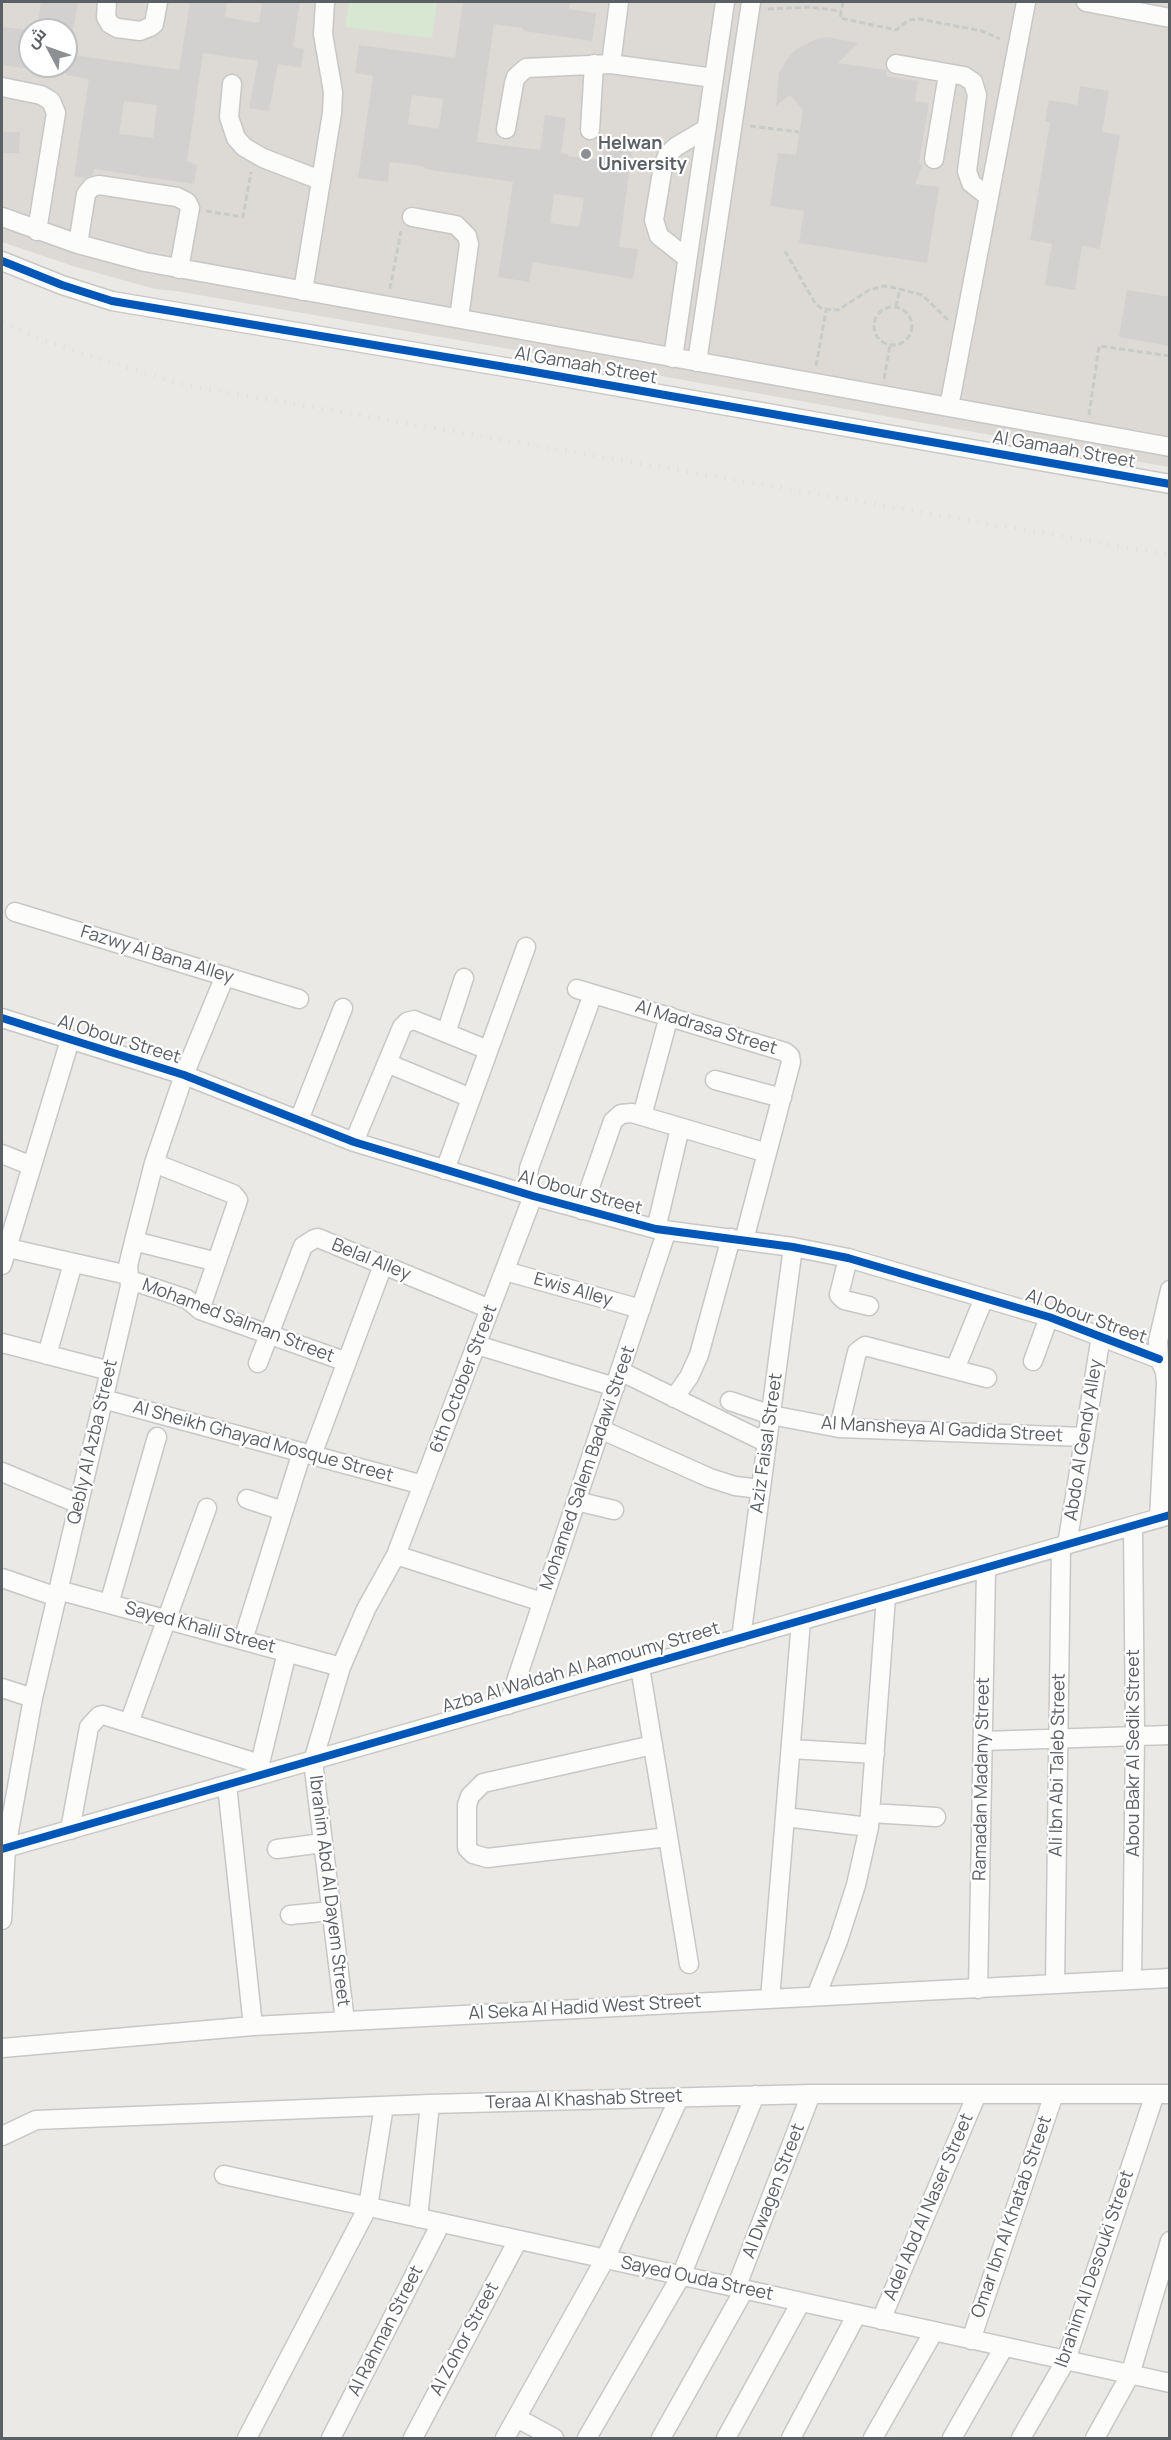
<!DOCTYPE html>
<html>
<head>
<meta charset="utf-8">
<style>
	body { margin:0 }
	#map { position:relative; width:1171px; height:2440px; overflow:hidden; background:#ebe9e6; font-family:Manrope,Cairo,sans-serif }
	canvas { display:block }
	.frame { position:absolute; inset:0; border:3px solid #5b6064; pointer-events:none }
	.north { position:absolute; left:18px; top:18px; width:60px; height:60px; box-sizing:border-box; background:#fff; border:2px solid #bdbfc1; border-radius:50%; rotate:311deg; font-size:16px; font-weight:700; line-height:24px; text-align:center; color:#5b6064 }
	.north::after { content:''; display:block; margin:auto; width:21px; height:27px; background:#8d9092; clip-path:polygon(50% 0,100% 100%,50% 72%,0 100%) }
</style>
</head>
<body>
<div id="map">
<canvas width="1171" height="2440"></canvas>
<div class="frame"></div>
<div class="north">ش</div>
</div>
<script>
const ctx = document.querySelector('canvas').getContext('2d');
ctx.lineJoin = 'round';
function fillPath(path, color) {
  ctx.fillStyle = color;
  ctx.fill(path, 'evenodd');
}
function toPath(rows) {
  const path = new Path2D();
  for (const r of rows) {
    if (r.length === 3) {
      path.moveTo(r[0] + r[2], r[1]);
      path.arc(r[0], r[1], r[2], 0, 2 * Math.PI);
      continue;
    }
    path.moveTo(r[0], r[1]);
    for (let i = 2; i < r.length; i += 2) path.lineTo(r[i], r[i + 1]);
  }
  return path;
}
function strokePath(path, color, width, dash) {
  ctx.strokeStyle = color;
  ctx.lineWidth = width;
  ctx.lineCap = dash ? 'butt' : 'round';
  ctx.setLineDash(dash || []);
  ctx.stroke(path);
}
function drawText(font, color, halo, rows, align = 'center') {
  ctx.font = font + ' Manrope,sans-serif';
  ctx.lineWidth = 4.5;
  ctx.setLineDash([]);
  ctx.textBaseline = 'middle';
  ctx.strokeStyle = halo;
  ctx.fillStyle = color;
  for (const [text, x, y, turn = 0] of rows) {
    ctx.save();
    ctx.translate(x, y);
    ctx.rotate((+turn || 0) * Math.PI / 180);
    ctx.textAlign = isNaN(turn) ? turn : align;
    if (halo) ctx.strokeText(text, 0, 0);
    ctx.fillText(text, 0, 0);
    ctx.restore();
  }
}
fillPath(toPath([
	[2,2,1169,2,1169,467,544,355,176,291,155,289,76,267,2,242],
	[30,30,66,30,66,66,30,66]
]), '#ddd9d5');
fillPath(toPath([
	[349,2,437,2,432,38,345,27]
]), '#d7e7d1');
fillPath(toPath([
	[41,2,78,2,73,30,37,30],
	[190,2,227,2,225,17,259,23,262,2,300,2,293,47,304,49,301,68,278,64,269,111,249,108,258,61,203,53,187,161,197,165,194,184,94,169,93,175,86,178,74,176,89,79,66,75,66,54,179,70],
	[124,101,157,105,153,138,119,134],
	[463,2,570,2,569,9,596,13,592,41,524,31,522,28,494,24,477,142,540,150,545,115,566,118,561,153,568,154,568,156,601,160,604,141,633,144,619,247,638,249,633,279,533,262,529,282,498,277,513,182,425,169,423,166,390,162,388,182,358,178,373,76,355,73,359,45,455,58],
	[412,95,443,99,439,129,408,124],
	[554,194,584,198,579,227,550,223],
	[2,27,30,30,30,69,2,65],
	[827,37,858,43,838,63,887,70,886,76,918,81,915,101,929,103,919,162,922,166,915,184,939,187,927,263,799,243,804,211,770,206,778,153,796,155,803,110,790,95,776,106,779,73,790,55,798,48,817,39],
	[1080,86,1109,91,1102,132,1120,135,1100,249,1082,246,1075,290,1045,285,1052,244,1030,240,1050,122,1045,121,1049,100,1077,105],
	[2,132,20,132,19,153,2,153],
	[1127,290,1170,297,1170,346,1119,337]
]), '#d3d1d0');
const minor = toPath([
	[107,2,106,17,110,24,117,28,140,31,150,27,154,24,158,2],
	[1086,2,1170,18],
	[611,64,619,2],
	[896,64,964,76,973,82,977,95,967,171,971,183,989,197],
	[232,84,229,117,236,138,244,147,263,158,320,180],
	[2,87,41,95,51,101,56,113,37,231],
	[506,129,514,83,516,77,526,68,611,64,714,78],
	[590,130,594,64],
	[934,159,948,74],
	[2,217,78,244,145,262,1170,447],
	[412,217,456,225,467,236,469,244,459,318],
	[78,244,86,194,92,187,99,185,177,197,187,202,190,208,179,269],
	[687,258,659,236,654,220,663,166,668,154,677,146,706,129],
	[2,261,62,285,112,301,523,370,1170,484],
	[303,291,332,113,333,92,323,34,325,2],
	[673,358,725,2],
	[697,362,751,2],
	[949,407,1026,2],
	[15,912,299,999],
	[577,989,785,1052,790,1056,791,1062,744,1240],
	[2,1018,184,1075,354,1142,533,1196,656,1229,793,1247,848,1258,1049,1317,1159,1359],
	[446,1033,464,978],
	[387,1063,471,1098],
	[715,1080,782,1098],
	[642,1116,669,1016],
	[299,1120,343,1008],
	[354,1142,402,1027,407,1022,414,1020,488,1050],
	[2,1154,32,1166],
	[154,1163,233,1194,238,1200,200,1310],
	[445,1170,526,947],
	[582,1210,613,1121,621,1114,632,1113,767,1153],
	[656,1229,680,1128],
	[134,1241,217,1262],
	[8,1248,128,1275],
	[848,1258,839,1295,844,1300,869,1306],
	[2,1265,70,1040],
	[505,1271,641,1309],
	[130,1280,187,1299,200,1310,347,1362],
	[2,1343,110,1371],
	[477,1345,615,1387],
	[47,1355,73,1263],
	[1033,1361,1049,1317],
	[258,1363,303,1246,314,1239,318,1238,490,1309],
	[955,1369,984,1298],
	[620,1371,767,1443],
	[674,1398,689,1377,699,1355,731,1238],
	[103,1399,423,1485],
	[730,1401,771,1415,839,1428,1085,1437],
	[839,1428,857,1352,865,1346,987,1378],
	[600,1429,710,1478,735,1486,761,1489],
	[312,1455,383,1265],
	[2,1472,79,1504],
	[247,1499,283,1511],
	[576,1501,614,1510],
	[1159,1518,1166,1384,1165,1371,1159,1359,1158,1341,1170,1290],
	[1067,1545,1101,1336],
	[396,1555,542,1602],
	[2,1578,57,1597],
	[58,1590,341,1667],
	[109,1604,157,1437],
	[741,1638,793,1247],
	[243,1640,302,1452],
	[640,1667,689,1964],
	[2,1688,33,1698],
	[508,1705,667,1230],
	[129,1723,207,1508],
	[983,1741,1170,1735],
	[653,1745,483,1783,470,1796,467,1805,467,1848,473,1854,487,1858,668,1837],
	[791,1749,875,1754],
	[257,1776,287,1652],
	[227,1785,253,2026],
	[871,1813,936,1817],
	[785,1817,869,1827],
	[70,1830,89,1727,99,1716,103,1715,260,1764],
	[2,1849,1170,1515],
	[277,1849,323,1843],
	[290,1915,331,1911],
	[2,1920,6,1848,33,1698,130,1286,128,1266,134,1241,154,1163,184,1075,225,976],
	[1132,1980,1135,1736,1133,1526],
	[1055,1984,1061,1547],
	[978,1989,986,1569],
	[816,1996,838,1941,856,1885,869,1827,886,1597],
	[770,1999,801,1621],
	[345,2021,313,1761,341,1667,366,1609,396,1555,533,1196,534,1191,528,1178,529,1168,593,994],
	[2,2048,253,2026,1170,1978],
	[2,2136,36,2120,430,2104,811,2094,1170,2094],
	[224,2175,1170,2383],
	[418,2218,430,2104],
	[736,2288,811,2094],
	[881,2320,977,2094],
	[971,2340,1054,2094],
	[517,2418,554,2438],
	[247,2438,368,2207,384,2106],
	[331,2438,441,2223],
	[413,2438,518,2240],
	[505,2438,605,2259,679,2098],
	[587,2438,681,2276,755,2095],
	[661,2438,744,2290],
	[726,2438,801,2302],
	[791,2438,857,2314],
	[873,2438,934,2331],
	[952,2438,1004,2347],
	[1021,2438,1066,2360,1155,2094],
	[1095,2438,1130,2375,1170,2241]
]);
strokePath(minor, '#c7c7c7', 21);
strokePath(toPath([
	[843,2,840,18,896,30,909,20,919,19,982,31,1000,39],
	[768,9,810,7,841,11],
	[750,126,799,132],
	[206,211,243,217,251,172],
	[785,251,815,303,822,309,838,310,869,290,884,286,892,287,922,295,948,320],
	[390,289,401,231],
	[896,307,900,288],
	[893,326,19],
	[816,366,826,311],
	[884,379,890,345],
	[1089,415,1099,346,1170,356]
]), '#c7ccc9', 3, [6, 3]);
strokePath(minor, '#fcfcfb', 18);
strokePath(toPath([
	[2,322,45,341,179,384,1170,555]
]), '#e2e2e2', 4.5, [1.5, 8]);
strokePath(toPath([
	[2,261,62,285,112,301,523,370,1170,484],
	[2,1018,184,1075,354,1142,533,1196,656,1229,793,1247,848,1258,1049,1317,1159,1359],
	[2,1849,1170,1515]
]), '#0057b8', 8);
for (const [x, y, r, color] of [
	[586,154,6,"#8d9092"]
]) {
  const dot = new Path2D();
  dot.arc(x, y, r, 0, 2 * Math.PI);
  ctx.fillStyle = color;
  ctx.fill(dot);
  strokePath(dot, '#fff', 2);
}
drawText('bold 18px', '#5b6064', '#fff', [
	["Helwan",598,144],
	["University",598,165]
], 'left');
drawText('18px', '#5b6064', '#fff', [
	["Al Gamaah Street",586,366,10],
	["Al Gamaah Street",1064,450,10],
	["Fazwy Al Bana Alley",157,955,17],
	["Al Madrasa Street",706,1028,17],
	["Al Obour Street",119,1040,17],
	["Al Obour Street",580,1193,15],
	["Belal Alley",371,1260,22],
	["Ewis Alley",573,1290,16],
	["Al Obour Street",1086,1317,20],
	["Mohamed Salman Street",238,1321,21],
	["6th October Street",464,1379,-69],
	["Al Mansheya Al Gadida Street",942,1430,3],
	["Abdo Al Gendy Alley",1084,1440,-81],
	["Qebly Al Azba Street",93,1442,-77],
	["Al Sheikh Ghayad Mosque Street",263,1442,15],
	["Aziz Faisal Street",767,1443,-82],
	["Mohamed Salem Badawi Street",588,1468,-71],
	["Sayed Khalil Street",200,1628,15],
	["Azba Al Waldah Al Aamoumy Street",581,1668,-16],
	["Abou Bakr Al Sedik Street",1134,1753,-90],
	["Ali Ibn Abi Taleb Street",1058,1765,-89],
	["Ramadan Madany Street",982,1779,-89],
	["Ibrahim Abd Al Dayem Street",329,1891,83],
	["Al Seka Al Hadid West Street",585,2008,-3],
	["Teraa Al Khashab Street",584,2100,-2],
	["Al Dwagen Street",774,2191,-69],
	["Adel Abd Al Naser Street",929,2207,-67],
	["Omar Ibn Al Khatab Street",1012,2217,-71],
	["Ibrahim Al Desouki Street",1095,2269,-71],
	["Sayed Ouda Street",697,2279,12],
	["Al Rahman Street",386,2331,-63],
	["Al Zohor Street",465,2339,-62]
]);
</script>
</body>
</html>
